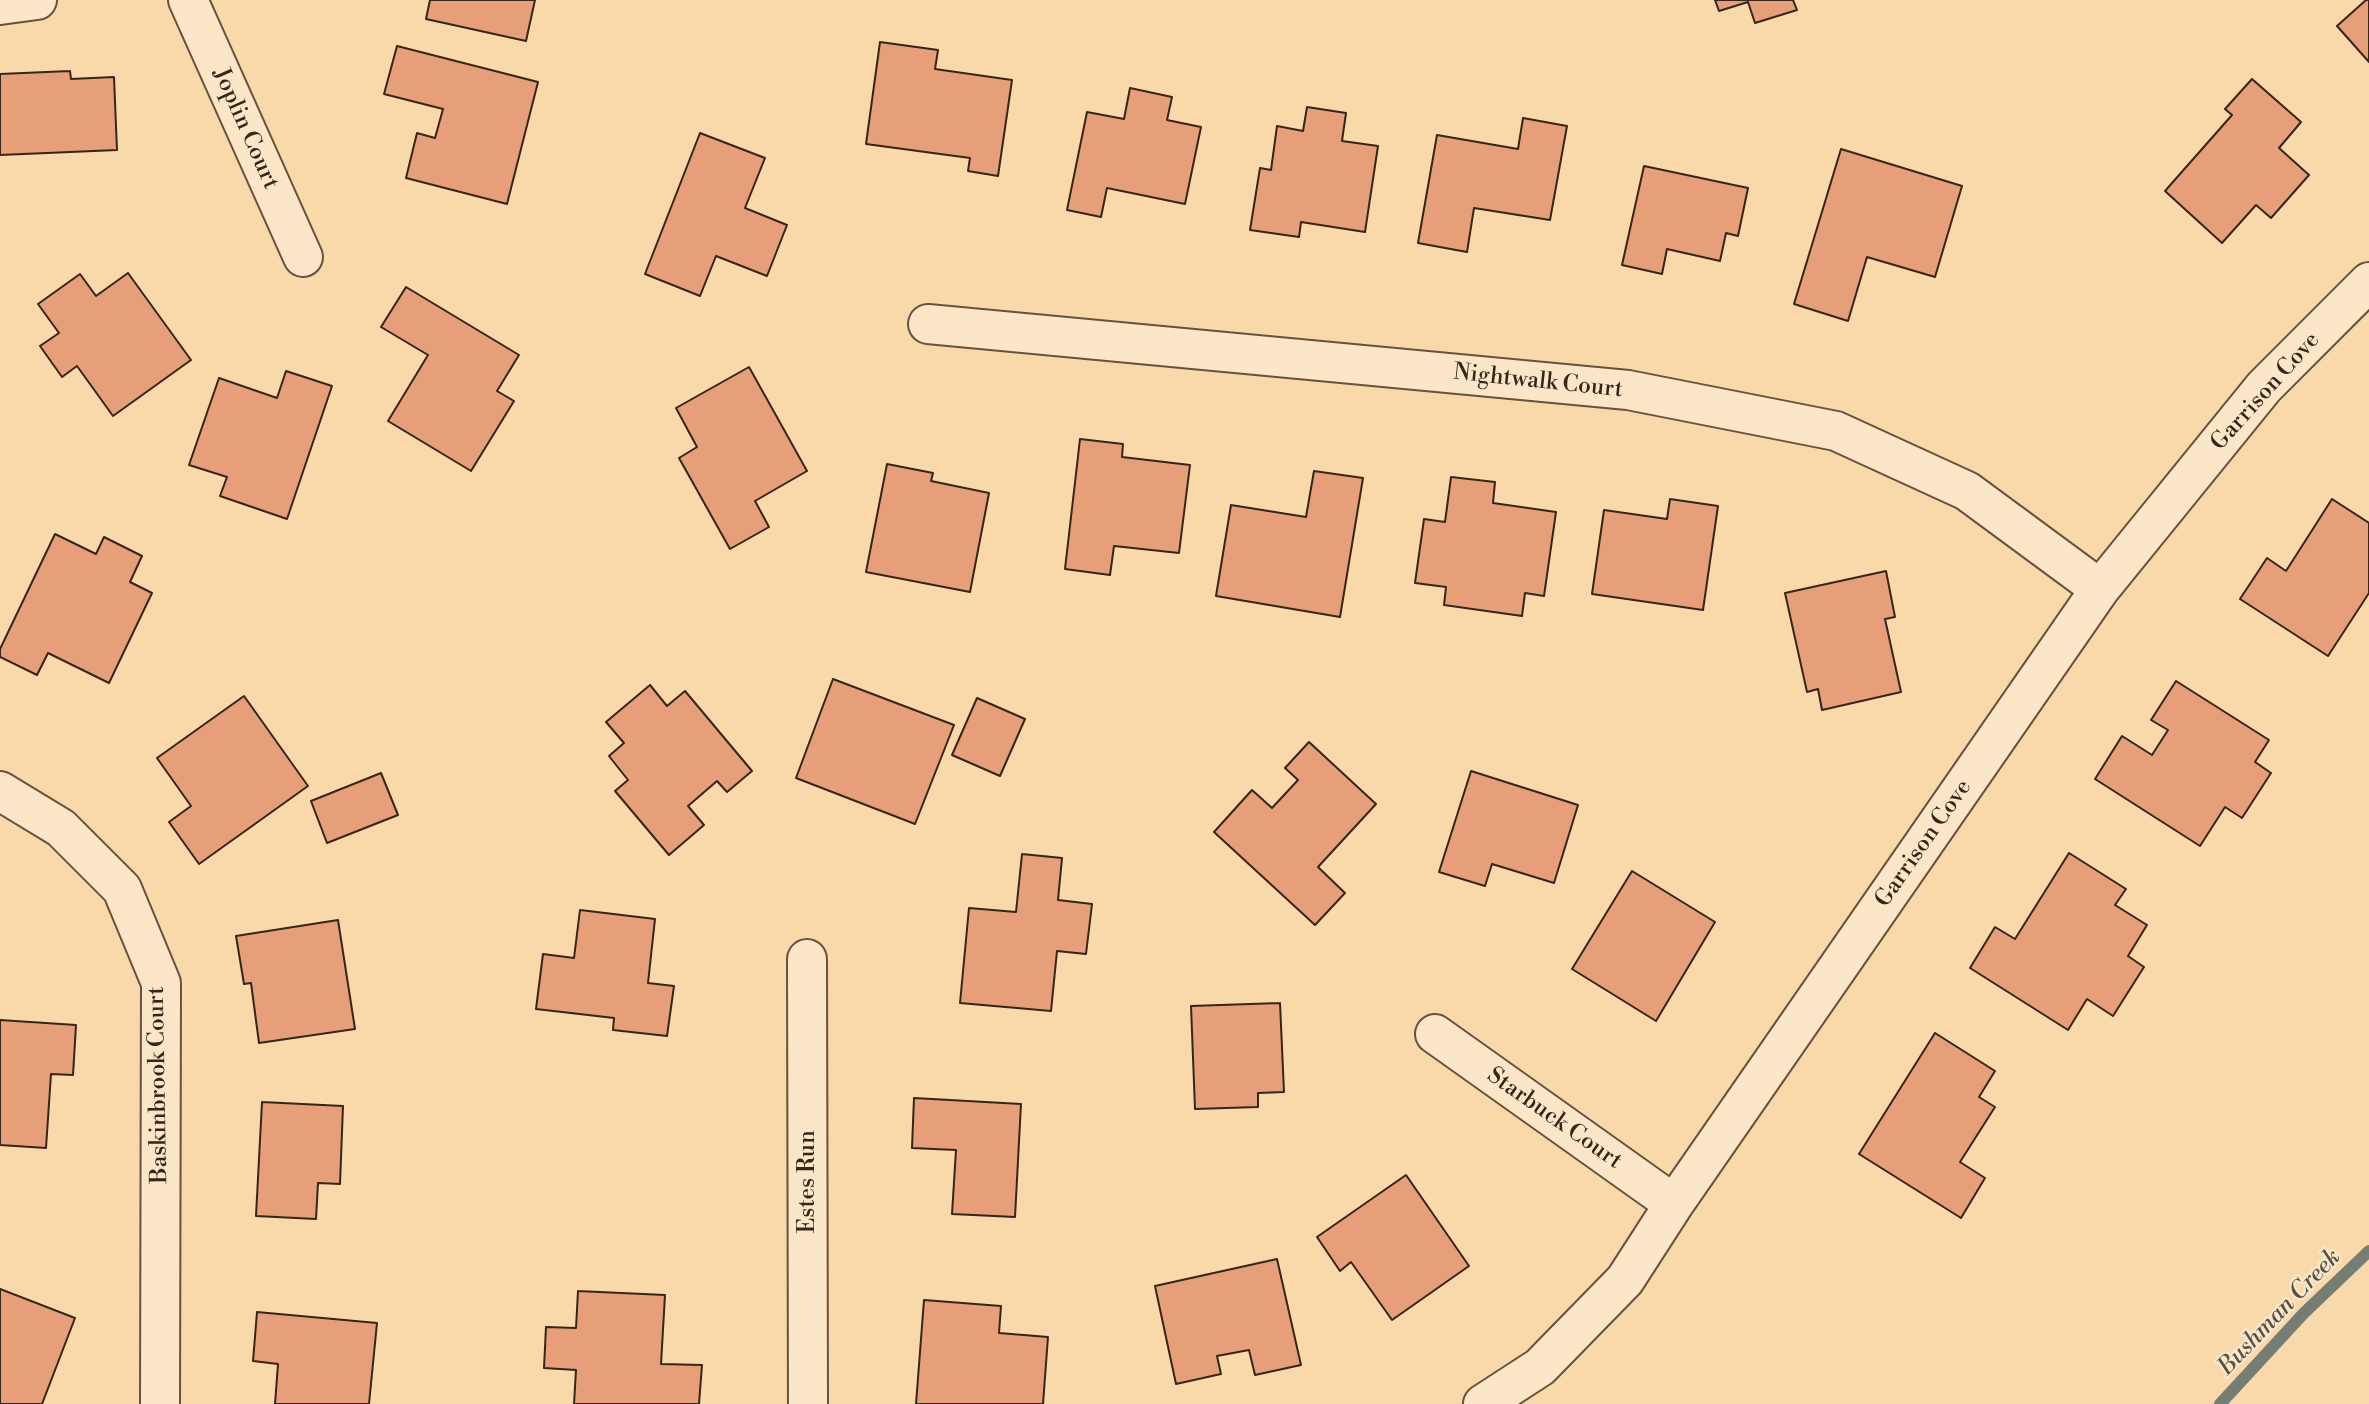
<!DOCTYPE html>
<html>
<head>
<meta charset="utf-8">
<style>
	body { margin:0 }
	canvas { display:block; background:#f9d8aa }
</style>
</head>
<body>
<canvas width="2369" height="1404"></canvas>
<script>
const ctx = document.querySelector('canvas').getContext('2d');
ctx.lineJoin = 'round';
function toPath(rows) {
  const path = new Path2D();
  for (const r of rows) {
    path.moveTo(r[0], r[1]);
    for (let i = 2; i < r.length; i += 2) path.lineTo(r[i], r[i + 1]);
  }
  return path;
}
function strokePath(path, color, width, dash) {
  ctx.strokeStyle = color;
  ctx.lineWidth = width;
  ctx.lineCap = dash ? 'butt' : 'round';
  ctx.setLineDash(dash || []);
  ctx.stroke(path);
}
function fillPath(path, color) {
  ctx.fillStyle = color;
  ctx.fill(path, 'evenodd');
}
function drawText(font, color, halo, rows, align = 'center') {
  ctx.font = font + ' "Libre Bodoni",serif';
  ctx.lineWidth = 5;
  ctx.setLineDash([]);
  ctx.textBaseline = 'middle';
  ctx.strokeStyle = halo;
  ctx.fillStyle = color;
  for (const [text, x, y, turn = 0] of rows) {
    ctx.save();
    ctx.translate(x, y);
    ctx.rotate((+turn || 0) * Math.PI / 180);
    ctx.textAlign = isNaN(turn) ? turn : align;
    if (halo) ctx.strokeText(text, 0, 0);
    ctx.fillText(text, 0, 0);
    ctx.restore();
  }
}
strokePath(toPath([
	[2220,1404,2304,1313,2369,1251]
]), '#747e73', 12);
const building = toPath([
	[430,0,535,0,526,41,426,19,430,0],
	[1715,0,1793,0,1797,10,1755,23,1748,2,1719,11,1715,0],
	[2366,0,2369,0,2369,62,2337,26,2366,0],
	[880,42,938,50,935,69,1012,80,998,176,968,171,970,158,866,144,880,42],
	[397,46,538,82,507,204,406,178,417,133,435,138,443,109,384,94,397,46],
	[70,71,71,79,114,77,117,150,0,155,0,74,70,71],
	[2252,79,2301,122,2279,148,2309,175,2271,218,2256,205,2222,243,2165,191,2232,115,2225,109,2252,79],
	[1130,88,1172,97,1167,120,1201,127,1185,204,1107,188,1101,217,1067,210,1087,112,1124,119,1130,88],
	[1307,107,1346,113,1342,141,1378,146,1365,232,1301,222,1299,237,1250,230,1260,168,1271,170,1277,126,1303,131,1307,107],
	[1523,118,1567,126,1550,220,1474,208,1467,252,1418,243,1437,135,1518,149,1523,118],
	[700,133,765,158,745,208,787,225,767,276,716,256,700,296,645,274,700,133],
	[1841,149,1962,186,1935,277,1867,257,1848,321,1794,304,1841,149],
	[1644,166,1748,188,1738,236,1726,233,1720,261,1667,249,1662,274,1622,265,1644,166],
	[128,273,191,360,113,416,77,366,62,377,40,346,59,333,38,304,80,274,96,296,128,273],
	[406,287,519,355,497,391,514,401,471,471,388,421,428,355,381,327,406,287],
	[749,367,807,471,755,501,769,527,730,549,679,458,697,447,676,408,749,367],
	[286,371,332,386,287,519,220,496,227,477,189,465,219,378,277,398,286,371],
	[1080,439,1123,444,1122,457,1190,465,1179,553,1114,546,1110,575,1065,569,1080,439],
	[887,464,933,473,931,481,989,493,970,592,866,572,887,464],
	[1314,471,1363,478,1340,617,1216,596,1231,505,1306,517,1314,471],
	[1451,477,1495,482,1493,503,1556,512,1544,596,1525,593,1522,616,1444,605,1446,587,1415,583,1424,519,1445,522,1451,477],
	[1670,499,1718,506,1703,610,1592,594,1604,510,1667,519,1670,499],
	[2332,499,2369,523,2369,593,2328,656,2240,599,2267,558,2286,571,2332,499],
	[55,534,96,554,104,537,142,556,130,582,152,593,109,683,48,653,37,675,0,657,0,649,55,534],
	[1886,571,1895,617,1885,619,1901,692,1822,710,1818,689,1807,692,1785,593,1886,571],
	[833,679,954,725,915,824,796,778,833,679],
	[2176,681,2269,740,2255,762,2271,773,2242,818,2225,807,2200,846,2095,779,2122,736,2152,755,2168,730,2151,720,2176,681],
	[650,685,667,706,685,691,752,771,727,792,717,781,688,806,704,825,669,855,615,791,628,780,609,756,624,743,606,722,650,685],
	[244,696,308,786,199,864,169,822,191,806,157,758,244,696],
	[977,698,1025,719,1000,776,952,755,977,698],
	[1309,742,1376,804,1318,867,1345,893,1315,925,1214,832,1252,790,1272,808,1298,780,1285,768,1309,742],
	[1471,771,1578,805,1554,883,1492,864,1485,886,1439,872,1471,771],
	[381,773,398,815,327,843,311,801,381,773],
	[2069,853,2126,889,2115,905,2147,925,2128,956,2144,967,2113,1016,2087,999,2068,1030,1970,968,1995,927,2015,939,2069,853],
	[1022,854,1062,858,1058,900,1092,904,1086,954,1057,951,1051,1011,960,1003,969,908,1016,912,1022,854],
	[1632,871,1715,922,1656,1021,1572,969,1632,871],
	[580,910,655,919,648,983,674,986,667,1036,613,1030,614,1018,536,1009,543,954,574,958,580,910],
	[338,920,355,1029,259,1043,251,983,244,984,236,936,338,920],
	[1280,1003,1284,1092,1258,1093,1258,1107,1195,1109,1191,1006,1280,1003],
	[0,1020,76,1025,73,1075,51,1074,46,1148,0,1145,0,1020],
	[1935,1033,1995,1071,1979,1097,1995,1107,1960,1162,1985,1178,1961,1218,1859,1154,1935,1033],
	[914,1098,1021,1104,1015,1217,952,1214,956,1150,912,1148,914,1098],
	[262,1102,343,1106,340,1184,318,1183,316,1219,256,1216,262,1102],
	[1406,1175,1469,1266,1392,1320,1351,1262,1340,1271,1317,1237,1406,1175],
	[1277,1259,1301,1365,1255,1375,1249,1350,1217,1356,1221,1374,1176,1384,1155,1286,1277,1259],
	[0,1289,75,1318,42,1404,0,1404,0,1289],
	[578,1291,665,1295,661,1364,702,1365,699,1404,574,1404,576,1370,544,1368,546,1327,576,1328,578,1291],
	[924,1300,1001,1306,999,1333,1048,1337,1043,1404,916,1404,924,1300],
	[257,1312,377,1323,369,1404,275,1404,278,1364,253,1361,257,1312]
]);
fillPath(building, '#e79f7a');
strokePath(building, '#35251a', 2);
const minor = toPath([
	[188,0,303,257],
	[0,5,37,0],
	[928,324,1628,390,1836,431,1967,491,2100,589],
	[0,791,61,828,122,889,161,983,160,1404],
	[807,959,808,1404],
	[1435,1034,1674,1204],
	[1483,1404,1540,1367,1625,1280,1674,1204,2100,589,2264,387,2369,282]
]);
strokePath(minor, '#66523e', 42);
strokePath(minor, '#fbe6c8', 38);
drawText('23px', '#35251a', '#fbe6c8', [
	["Joplin Court",245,129,66],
	["Nightwalk Court",1538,382,6],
	["Garrison Cove",2266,392,-48],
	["Garrison Cove",1924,844,-55],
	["Baskinbrook Court",159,1085,-91],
	["Starbuck Court",1554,1119,35],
	["Estes Run",808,1182,-90]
]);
drawText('italic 24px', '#545147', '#fbe6c8', [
	["Bushman Creek",2280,1313,-46]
]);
</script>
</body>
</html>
